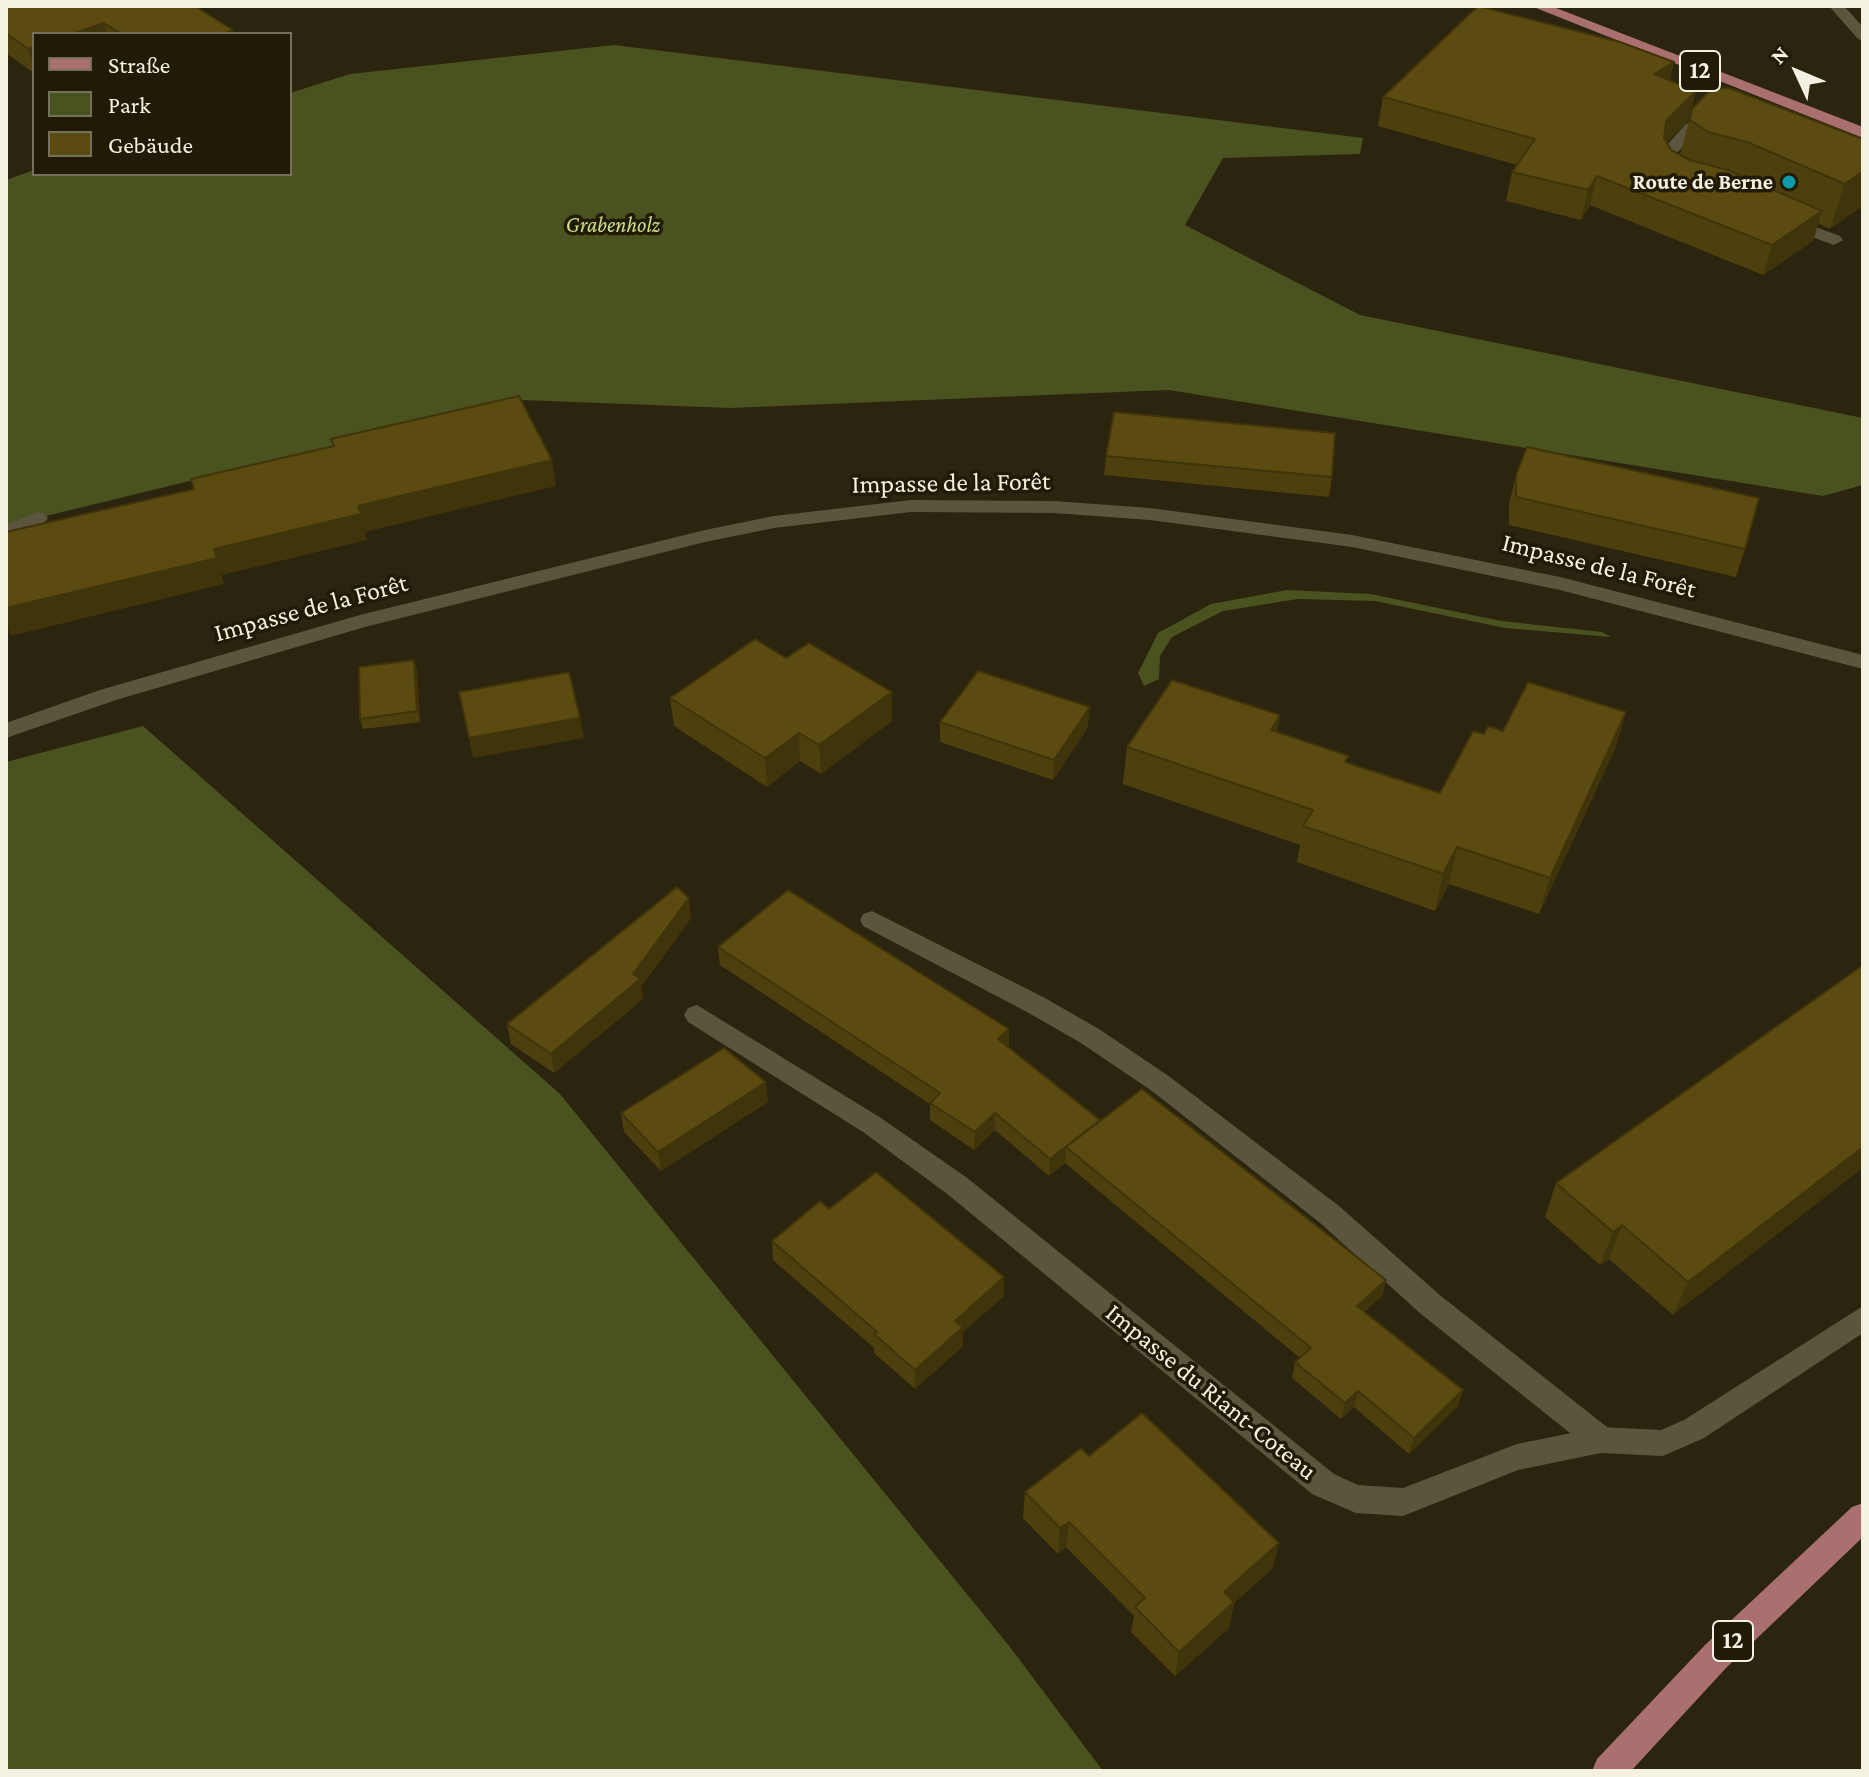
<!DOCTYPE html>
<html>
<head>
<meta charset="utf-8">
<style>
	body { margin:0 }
	#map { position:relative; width:1869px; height:1777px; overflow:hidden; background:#2b240e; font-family:"Crimson Pro",serif }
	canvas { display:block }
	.frame { position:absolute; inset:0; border:8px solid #f4f0e2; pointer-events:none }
	.legend { position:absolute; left:32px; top:32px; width:260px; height:144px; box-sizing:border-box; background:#211a05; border:2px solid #75705d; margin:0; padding:10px 14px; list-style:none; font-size:24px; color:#f4f0e2 }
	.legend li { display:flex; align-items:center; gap:16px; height:40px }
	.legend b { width:40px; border:2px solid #75705d }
	.north { position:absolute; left:1757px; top:32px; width:80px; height:80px; -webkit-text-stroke:6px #211a05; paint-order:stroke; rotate:314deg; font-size:22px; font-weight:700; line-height:32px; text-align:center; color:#f4f0e2 }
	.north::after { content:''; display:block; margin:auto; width:28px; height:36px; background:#f4f0e2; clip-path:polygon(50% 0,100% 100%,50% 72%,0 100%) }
</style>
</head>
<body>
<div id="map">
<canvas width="1869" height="1777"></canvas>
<div class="frame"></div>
<ul class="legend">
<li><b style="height:10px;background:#a9706f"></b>Straße</li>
<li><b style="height:22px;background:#4a5220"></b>Park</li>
<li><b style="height:22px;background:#5b4b10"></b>Gebäude</li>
</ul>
<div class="north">N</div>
</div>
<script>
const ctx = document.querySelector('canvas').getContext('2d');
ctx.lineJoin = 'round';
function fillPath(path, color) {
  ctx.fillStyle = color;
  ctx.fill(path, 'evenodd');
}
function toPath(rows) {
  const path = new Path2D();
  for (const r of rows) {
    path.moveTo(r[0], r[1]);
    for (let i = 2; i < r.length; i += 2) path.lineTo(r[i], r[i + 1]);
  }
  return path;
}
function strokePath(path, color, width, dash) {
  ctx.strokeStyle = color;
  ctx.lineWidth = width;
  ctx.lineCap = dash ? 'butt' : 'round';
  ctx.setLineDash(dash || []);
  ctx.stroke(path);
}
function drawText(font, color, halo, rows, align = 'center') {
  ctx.font = font + ' "Crimson Pro",serif';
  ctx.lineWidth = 7;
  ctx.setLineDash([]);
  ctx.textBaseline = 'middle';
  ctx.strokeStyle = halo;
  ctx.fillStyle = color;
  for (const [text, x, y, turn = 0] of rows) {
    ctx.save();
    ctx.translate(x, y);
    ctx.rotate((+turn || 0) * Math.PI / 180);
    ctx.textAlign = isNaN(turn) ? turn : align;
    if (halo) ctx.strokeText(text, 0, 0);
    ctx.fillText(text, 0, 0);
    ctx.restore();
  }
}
fillPath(toPath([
	[614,45,1363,138,1360,154,1223,158,1185,225,1360,315,1863,418,1863,485,1823,496,1169,390,730,408,521,400,38,518,6,533,6,180,34,170,34,174,290,174,290,93,350,74],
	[1287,590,1371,594,1501,621,1602,632,1611,637,1505,628,1375,601,1298,599,1223,611,1172,637,1160,656,1159,679,1144,686,1138,673,1158,633,1211,604],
	[143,726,560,1094,1010,1647,1103,1771,6,1771,6,762]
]), '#4a5220');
fillPath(toPath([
	[1716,117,1724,122,1722,125,1697,131,1678,152,1675,166,1684,177,1682,181,1670,181,1659,166,1664,148,1686,124,1716,117],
	[1788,217,1840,236,1843,240,1834,245,1782,226,1779,222,1782,218,1788,217],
	[38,512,45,514,48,518,45,522,6,539,6,525,38,512],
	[872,911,1045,998,1099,1029,1170,1077,1339,1206,1441,1296,1612,1431,1616,1440,1612,1449,1601,1453,1590,1449,1421,1314,1319,1222,1152,1091,1081,1043,1027,1012,863,926,860,920,863,914,872,911]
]), '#5c553d');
fillPath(toPath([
	[1829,6,1844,6,1863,27,1863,41,1858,39,1829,6],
	[911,500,1054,501,1150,508,1352,535,1560,577,1863,655,1863,669,1560,590,1352,547,1150,520,1054,513,911,512,774,528,705,542,365,627,116,700,6,738,6,723,100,690,360,615,705,530,774,516,911,500],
	[697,1005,881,1118,966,1177,1334,1474,1358,1485,1403,1488,1517,1444,1601,1427,1661,1430,1684,1420,1863,1306,1863,1333,1704,1438,1663,1456,1601,1453,1518,1470,1403,1516,1356,1513,1312,1494,946,1193,863,1132,688,1022,684,1015,688,1008,697,1005]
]), '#5c553d');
fillPath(toPath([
	[1531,6,1551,6,1863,127,1863,138,1531,6],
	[1863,1503,1863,1537,1727,1667,1631,1771,1592,1771,1597,1759,1705,1645,1852,1507,1863,1503]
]), '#a9706f');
fillPath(toPath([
	[6,6,233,30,234,34,34,34,34,73,6,53],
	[1674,62,1670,80,1696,91,1689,120,1666,143,1671,150,1680,155,1692,109,1863,139,1830,229,1818,223,1813,241,1763,275,1590,205,1581,220,1506,201,1512,172,1517,165,1378,126,1383,97],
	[1106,456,1332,477,1329,497,1104,475],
	[1516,475,1745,549,1736,577,1509,525,1509,504],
	[414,660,417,670,420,722,363,729,360,719],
	[670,698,892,721,821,774,800,761,767,787,674,726],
	[1626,712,1615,749,1539,914,1449,884,1435,911,1297,862,1300,845,1123,784,1127,747,1278,732,1348,763,1440,793,1484,734],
	[940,722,1088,727,1053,780,940,742],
	[691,918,641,987,643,999,554,1073,511,1044,507,1024],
	[718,947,1009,1029,1008,1047,1100,1120,1100,1121,1386,1280,1382,1296,1364,1312,1463,1390,1458,1406,1409,1454,1354,1407,1341,1419,1292,1378,1295,1362,1300,1358,1065,1163,1049,1176,995,1130,974,1150,930,1120,930,1104,720,965],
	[1863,965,1673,1315,1609,1259,1600,1265,1545,1217,1556,1183],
	[766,1082,768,1102,661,1171,624,1132,621,1113],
	[829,1209,1004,1277,1004,1296,963,1332,963,1346,915,1389,874,1353,874,1348,773,1260,772,1241],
	[1089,1456,1273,1568,1234,1603,1229,1628,1175,1676,1131,1632,1134,1616,1066,1547,1058,1554,1023,1518,1025,1492]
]), '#4e400e');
fillPath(toPath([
	[104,23,107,34,72,34],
	[34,47,34,67,28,49],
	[1674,62,1667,91,1654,74],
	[1696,91,1689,120,1659,150,1666,121],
	[1863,171,1863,206,1830,229,1845,184],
	[1597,176,1590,205,1581,220,1588,190],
	[1822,211,1813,241,1763,275,1772,245],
	[552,460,556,486,365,532,367,540,222,575,224,584,11,636,6,624,6,608,214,549,358,506],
	[414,660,417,670,420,722,417,711],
	[892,692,892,721,821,774,819,745],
	[1090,707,1088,727,1053,780,1054,760],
	[1626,712,1615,749,1539,914,1550,878],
	[1280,715,1275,752,1271,730],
	[580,718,584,738,473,758,469,738],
	[799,733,800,761,767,787,765,758],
	[1457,847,1449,884,1435,911,1443,874],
	[689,898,691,918,641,987,643,999,554,1073,551,1054,633,974],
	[1009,1029,1009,1046,997,1056,998,1039],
	[766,1082,768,1102,661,1171,658,1152],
	[995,1113,995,1130,974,1150,975,1132],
	[1100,1120,1098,1137,1066,1147,1065,1163,1049,1176,1050,1159],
	[1863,1147,1863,1168,1673,1315,1688,1282],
	[1622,1225,1609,1259,1600,1265,1613,1232],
	[1004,1277,1004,1296,963,1332,963,1346,915,1389,915,1370,955,1321],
	[1386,1280,1382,1296,1353,1322,1357,1306],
	[1463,1390,1458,1406,1409,1454,1414,1438],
	[1358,1391,1354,1407,1341,1419,1345,1403],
	[1069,1522,1066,1547,1058,1554,1060,1528],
	[1279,1543,1273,1568,1234,1603,1229,1628,1175,1676,1179,1652,1224,1592]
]), '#40340b');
const building = toPath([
	[6,6,195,6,233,30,223,34,121,34,104,23,72,34,34,34,34,47,28,49,6,33,6,6],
	[1478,6,1620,42,1674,62,1654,74,1696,91,1666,121,1664,138,1671,150,1690,160,1728,170,1822,211,1772,245,1597,176,1588,190,1512,172,1535,139,1383,97,1478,6],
	[1729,88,1863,139,1863,171,1845,184,1747,142,1708,132,1690,120,1692,109,1711,89,1729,88],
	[519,396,552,460,358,506,361,514,214,549,217,558,6,608,6,532,194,489,191,479,334,446,331,439,519,396],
	[1114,412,1335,433,1332,477,1106,456,1114,412],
	[1527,447,1759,498,1745,549,1516,497,1516,475,1527,447],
	[755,639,786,658,809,643,892,692,819,745,799,733,765,758,670,698,755,639],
	[414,660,417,711,360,719,359,667,414,660],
	[978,671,1090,707,1054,760,940,722,978,671],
	[569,672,580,718,469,738,459,692,569,672],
	[1172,680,1280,715,1271,730,1349,756,1345,762,1440,793,1473,731,1484,734,1488,726,1503,731,1528,682,1626,712,1550,878,1457,847,1443,874,1303,826,1313,810,1127,747,1172,680],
	[677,887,689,898,633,974,640,979,551,1054,507,1024,677,887],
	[788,890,1009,1029,998,1039,1100,1120,1050,1159,995,1113,975,1132,930,1103,940,1093,718,947,788,890],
	[1863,965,1863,1147,1688,1282,1622,1225,1613,1232,1556,1183,1863,965],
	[724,1048,766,1082,658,1152,621,1113,724,1048],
	[1142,1089,1386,1280,1357,1306,1463,1390,1414,1438,1358,1391,1345,1403,1295,1362,1311,1348,1066,1147,1142,1089],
	[876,1172,1004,1277,955,1321,963,1327,915,1370,874,1334,877,1332,772,1241,820,1201,829,1209,876,1172],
	[1142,1413,1279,1543,1224,1592,1234,1602,1179,1652,1135,1607,1145,1598,1069,1522,1060,1528,1025,1492,1081,1448,1089,1456,1142,1413]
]);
fillPath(building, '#5b4b10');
strokePath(building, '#40340b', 2);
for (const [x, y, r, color] of [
	[1789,182,8,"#0f9aa8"]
]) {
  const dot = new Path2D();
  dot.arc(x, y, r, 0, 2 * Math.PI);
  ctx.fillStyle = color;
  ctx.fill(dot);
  strokePath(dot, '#211a05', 3);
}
drawText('bold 22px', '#f4f0e2', '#211a05', [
	["Route de Berne",1773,182]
], 'right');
drawText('italic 22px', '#cedf8c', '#211a05', [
	["Grabenholz",613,225]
]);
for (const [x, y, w] of [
	[1700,71,40],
	[1733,1641,40]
]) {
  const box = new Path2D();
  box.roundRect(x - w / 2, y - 20, w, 40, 6);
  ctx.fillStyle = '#211a05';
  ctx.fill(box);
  strokePath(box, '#f4f0e2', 2);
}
drawText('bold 24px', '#f4f0e2', null, [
	["12",1700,71],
	["12",1733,1641]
]);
drawText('26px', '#f4f0e2', '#211a05', [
	["Impasse de la Forêt",951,483,-1],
	["Impasse de la Forêt",1599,566,14],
	["Impasse de la Forêt",311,608,-15],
	["Impasse du Riant-Coteau",1211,1392,39]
]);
</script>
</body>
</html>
